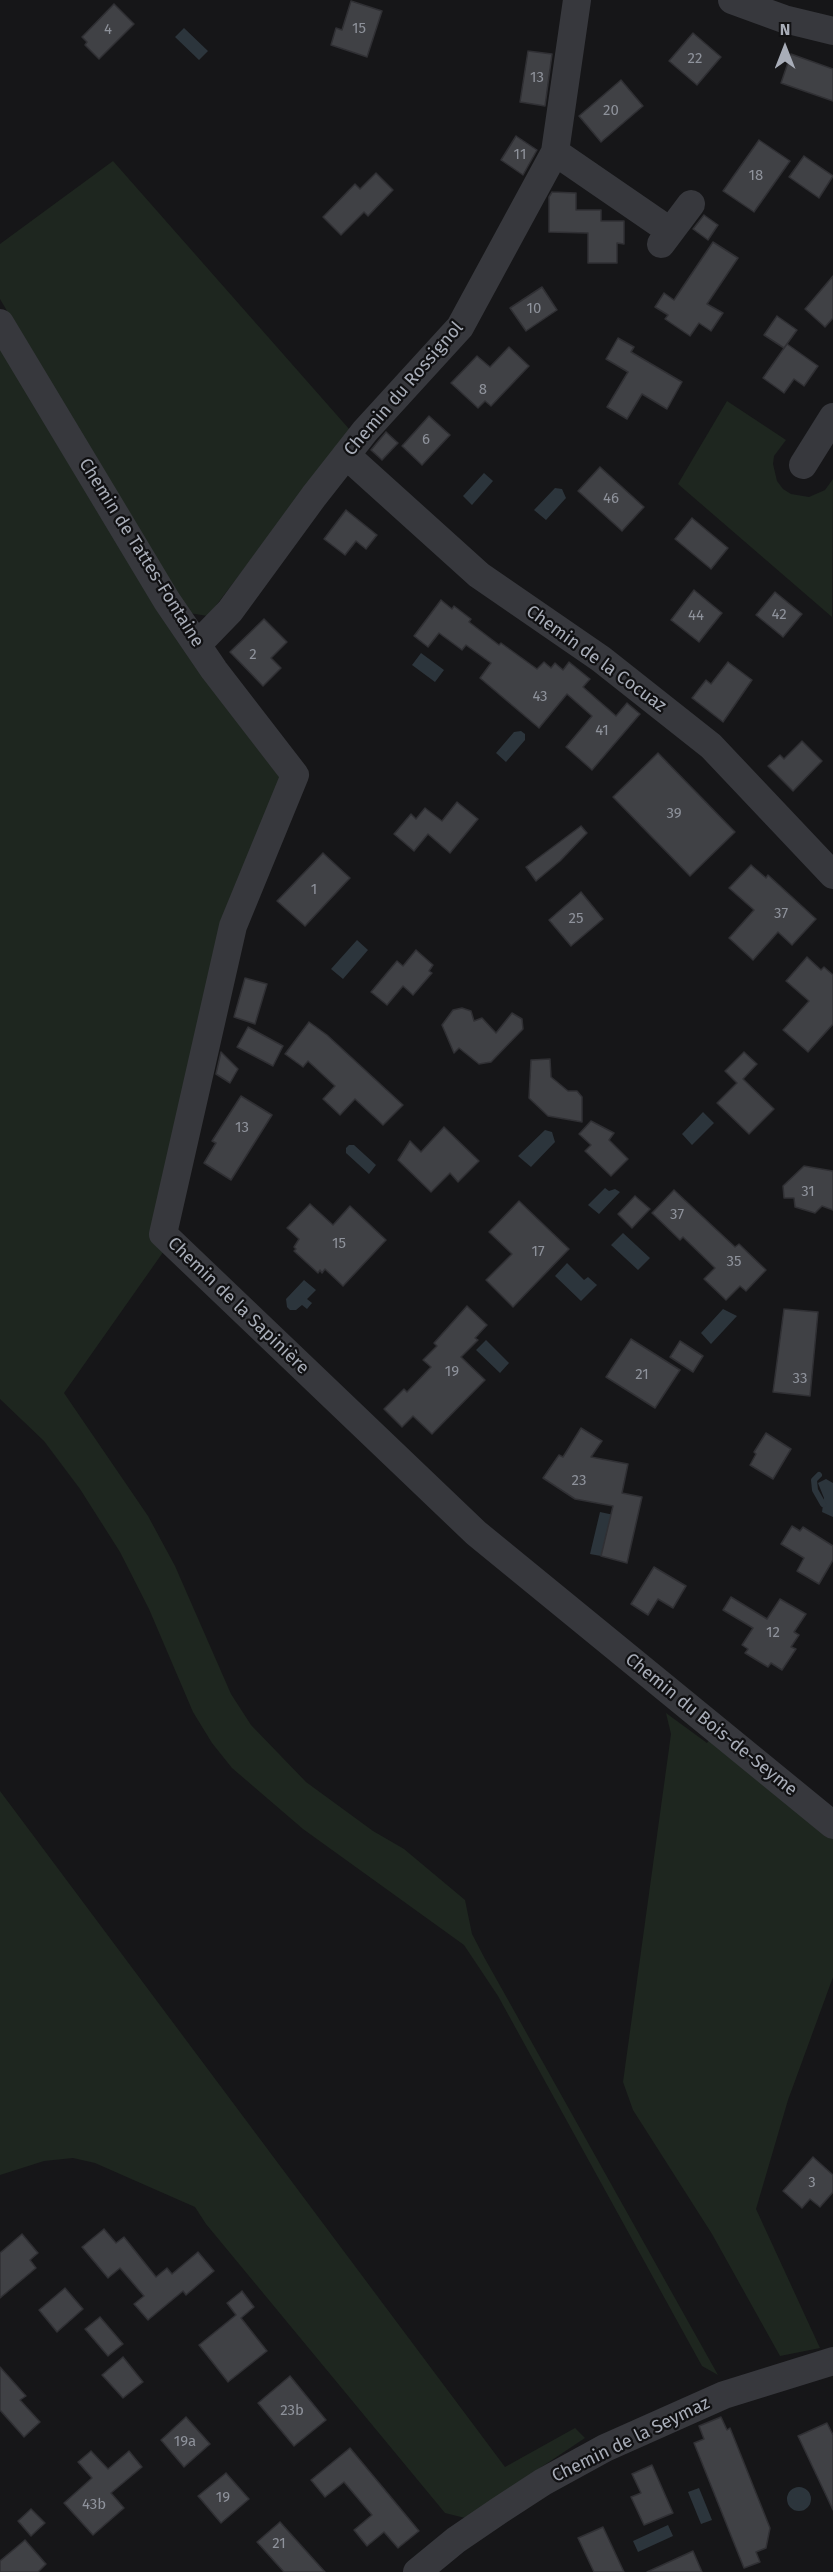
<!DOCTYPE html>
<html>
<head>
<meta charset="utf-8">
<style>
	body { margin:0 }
	#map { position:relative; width:833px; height:2572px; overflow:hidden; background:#161618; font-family:"Fira Sans",sans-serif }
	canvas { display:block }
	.north { position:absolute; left:755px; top:18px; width:60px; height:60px; -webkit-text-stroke:4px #111113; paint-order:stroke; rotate:0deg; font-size:16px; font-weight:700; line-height:24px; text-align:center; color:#a8adb8 }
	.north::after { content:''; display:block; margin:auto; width:21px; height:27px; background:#a8adb8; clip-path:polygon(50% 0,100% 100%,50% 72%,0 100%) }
</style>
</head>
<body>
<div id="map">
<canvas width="833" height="2572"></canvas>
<div class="north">N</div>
</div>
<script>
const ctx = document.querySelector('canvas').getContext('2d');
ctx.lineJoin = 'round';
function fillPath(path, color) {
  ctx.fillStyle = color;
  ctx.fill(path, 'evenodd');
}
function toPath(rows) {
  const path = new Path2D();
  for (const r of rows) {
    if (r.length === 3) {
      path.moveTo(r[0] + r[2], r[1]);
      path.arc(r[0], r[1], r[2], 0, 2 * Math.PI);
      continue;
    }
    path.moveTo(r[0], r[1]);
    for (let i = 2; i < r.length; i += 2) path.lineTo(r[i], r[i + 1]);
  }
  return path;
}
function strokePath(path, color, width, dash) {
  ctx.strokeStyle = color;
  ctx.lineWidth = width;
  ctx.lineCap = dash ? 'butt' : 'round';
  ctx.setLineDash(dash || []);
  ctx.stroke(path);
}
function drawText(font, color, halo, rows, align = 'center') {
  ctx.font = font + ' "Fira Sans",sans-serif';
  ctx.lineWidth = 4.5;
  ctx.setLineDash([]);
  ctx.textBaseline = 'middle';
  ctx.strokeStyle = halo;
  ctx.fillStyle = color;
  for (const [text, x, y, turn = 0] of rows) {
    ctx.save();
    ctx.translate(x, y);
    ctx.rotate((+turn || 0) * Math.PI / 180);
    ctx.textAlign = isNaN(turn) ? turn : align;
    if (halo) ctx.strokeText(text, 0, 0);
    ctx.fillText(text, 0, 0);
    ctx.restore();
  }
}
fillPath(toPath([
	[113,161,350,430,208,616,189,613,178,602,0,299,0,244],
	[0,343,289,777,247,859,166,1248,64,1393,148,1516,175,1566,231,1694,251,1725,306,1782,373,1831,404,1849,465,1900,472,1934,484,1957,718,2375,702,2366,498,1996,464,1945,303,1829,232,1768,212,1743,193,1712,149,1609,120,1552,80,1489,44,1441,0,1399],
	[727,401,786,440,774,456,773,464,777,481,783,489,791,494,809,497,825,490,833,479,832,617,678,484],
	[666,1713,707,1743,712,1735,833,1834,833,1977,788,2100,756,2209,820,2348,780,2356,712,2234,633,2110,623,2082,671,1734],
	[0,1791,505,2467,575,2428,585,2438,465,2518,445,2513,206,2224,195,2207,95,2163,73,2158,44,2161,0,2175]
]), '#1e261f');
fillPath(toPath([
	[184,28,208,51,199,60,175,37],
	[484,473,493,481,472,505,463,496],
	[555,488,562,489,566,498,546,520,534,510],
	[421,653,444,670,435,682,412,665],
	[521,731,525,734,525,740,506,762,496,753,514,732],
	[357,940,368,950,343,979,331,969],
	[703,1112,714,1123,692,1145,682,1134],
	[545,1130,552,1132,555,1142,531,1167,518,1156],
	[349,1145,354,1145,376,1165,369,1174,346,1153,346,1148],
	[605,1188,609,1191,615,1189,620,1192,599,1214,588,1205],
	[623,1233,650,1258,638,1270,611,1245],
	[567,1263,584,1280,588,1277,597,1285,581,1301,555,1276],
	[304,1280,316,1290,307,1299,312,1303,307,1309,302,1305,296,1310,290,1310,287,1307,286,1299],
	[723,1309,737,1316,711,1344,701,1333],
	[486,1340,509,1363,500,1373,476,1350],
	[826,1479,833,1483,833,1517,822,1512,824,1498,818,1483],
	[600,1512,614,1515,607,1533,601,1556,590,1554],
	[799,2499,12],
	[699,2488,712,2520,701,2524,688,2492],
	[668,2525,673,2536,638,2552,633,2541]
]), '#2c353c');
strokePath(toPath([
	[819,1475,814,1480,815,1490,823,1504]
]), '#2c353c', 6);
const building = toPath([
	[351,1,382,11,367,57,331,45,336,28,342,30,351,1],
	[114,4,134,24,99,59,85,45,87,42,82,37,114,4],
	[693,33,721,57,697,85,669,61,693,33],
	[528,51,552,54,545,106,520,102,528,51],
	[791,54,833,69,833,101,781,83,791,54],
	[621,80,643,106,601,142,579,116,621,80],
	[516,136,537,150,523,175,501,160,516,136],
	[759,140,790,161,754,212,723,191,759,140],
	[804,156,833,176,819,198,789,177,804,156],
	[376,173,393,190,368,216,364,212,341,235,323,217,355,184,360,189,376,173],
	[552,192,576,193,576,210,601,210,601,221,624,221,624,244,617,243,617,263,588,263,588,233,549,232,549,197,552,192],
	[704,215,718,225,708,240,693,229,704,215],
	[713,242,738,258,707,304,723,313,711,331,699,323,690,336,665,319,668,315,655,307,664,293,674,300,713,242],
	[833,276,833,318,825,327,805,309,833,276],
	[542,287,557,310,526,331,510,308,542,287],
	[777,316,797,330,784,348,764,335,777,316],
	[618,338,634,347,631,352,682,382,667,409,642,394,627,419,607,407,628,372,606,359,618,338],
	[787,344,818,366,804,386,794,379,784,393,763,378,787,344],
	[509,347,529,366,491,406,485,401,478,408,451,383,477,356,490,367,509,347],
	[429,416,450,435,422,465,402,446,429,416],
	[386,432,398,443,382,460,371,450,386,432],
	[600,467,644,507,622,531,578,491,600,467],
	[346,510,377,535,366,549,356,541,345,555,324,539,346,510],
	[692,518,728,548,711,569,675,539,692,518],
	[694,590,722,613,699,642,671,620,694,590],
	[775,592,802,614,783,637,756,615,775,592],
	[441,600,452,609,454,606,471,619,469,622,499,645,501,643,537,669,544,662,551,668,555,663,563,670,569,662,590,679,583,687,616,716,627,703,640,714,592,770,566,747,592,716,567,694,539,728,480,678,491,663,466,645,462,650,439,633,428,647,414,636,441,600],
	[264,619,287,642,271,658,281,668,263,686,230,652,264,619],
	[728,662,752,680,723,722,692,698,706,680,711,684,728,662],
	[802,741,822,761,793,791,768,766,780,755,784,759,802,741],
	[658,753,735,832,690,876,613,797,658,753],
	[457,802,478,819,450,853,428,834,414,851,394,834,411,814,416,819,425,808,442,821,457,802],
	[581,826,587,833,560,861,536,881,526,867,581,826],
	[323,853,350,878,305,926,277,901,323,853],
	[751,865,766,878,768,875,816,919,792,945,778,932,753,960,729,938,754,910,729,888,751,865],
	[581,892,603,919,571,946,549,920,581,892],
	[416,950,433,965,429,971,432,973,413,995,403,986,387,1005,371,992,397,961,403,966,416,950],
	[807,957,821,970,824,967,833,975,833,1024,808,1052,783,1030,809,1001,786,981,807,957],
	[245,978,267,984,255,1024,234,1017,245,978],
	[462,1008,471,1011,474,1021,482,1018,496,1033,512,1013,522,1019,523,1029,491,1062,479,1064,459,1048,454,1053,442,1025,453,1010,462,1008],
	[309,1022,327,1035,403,1105,383,1125,355,1099,340,1115,323,1099,335,1086,308,1061,303,1067,285,1054,309,1022],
	[248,1027,283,1046,273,1066,237,1047,248,1027],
	[221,1052,238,1069,230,1083,216,1074,221,1052],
	[744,1052,757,1064,743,1079,774,1109,749,1134,717,1103,737,1083,725,1071,744,1052],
	[550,1059,551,1077,568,1091,577,1091,582,1097,582,1122,548,1116,529,1098,531,1060,550,1059],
	[241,1096,272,1115,231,1180,204,1163,216,1143,212,1141,241,1096],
	[591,1121,614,1133,609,1140,628,1159,611,1176,585,1151,591,1145,579,1134,591,1121],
	[444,1127,479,1161,458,1182,450,1173,431,1192,398,1160,410,1141,421,1152,444,1127],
	[804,1166,833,1171,833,1210,822,1206,815,1213,795,1207,794,1198,784,1198,783,1186,804,1166],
	[674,1190,735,1247,739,1244,766,1270,746,1291,740,1286,726,1300,704,1279,715,1268,683,1237,680,1240,652,1213,674,1190],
	[635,1196,650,1209,632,1228,618,1214,635,1196],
	[519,1201,569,1249,513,1307,486,1280,512,1254,489,1232,519,1201],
	[310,1204,333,1225,350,1206,386,1240,343,1286,325,1269,322,1273,320,1270,318,1273,294,1251,296,1249,294,1247,299,1239,287,1228,310,1204],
	[467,1306,487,1325,475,1338,478,1340,461,1357,485,1380,432,1434,413,1416,402,1427,384,1409,404,1389,407,1392,431,1367,423,1360,437,1346,434,1343,467,1306],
	[784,1309,818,1312,810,1396,773,1392,784,1309],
	[631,1339,680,1370,655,1408,606,1377,631,1339],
	[680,1341,703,1356,693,1372,670,1357,680,1341],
	[581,1428,602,1441,591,1457,628,1464,622,1493,642,1497,627,1563,601,1556,613,1506,575,1499,543,1478,559,1455,563,1457,581,1428],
	[766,1433,791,1449,773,1479,750,1465,756,1454,754,1452,766,1433],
	[792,1526,800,1531,803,1527,833,1546,833,1560,819,1584,797,1571,804,1558,781,1544,792,1526],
	[654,1567,686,1586,673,1608,658,1599,648,1615,631,1604,654,1567],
	[731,1597,767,1619,780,1599,806,1614,794,1632,799,1635,791,1647,796,1649,782,1670,771,1663,768,1667,745,1653,748,1649,742,1645,753,1628,723,1610,731,1597],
	[813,2157,833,2175,833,2192,820,2207,810,2199,802,2208,783,2191,813,2157],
	[104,2229,116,2243,124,2237,156,2277,167,2268,172,2274,198,2252,214,2271,186,2295,183,2291,148,2320,134,2304,144,2296,120,2268,108,2278,82,2247,104,2229],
	[22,2234,38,2253,30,2260,36,2268,0,2298,0,2253,22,2234],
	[65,2288,83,2309,57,2332,39,2310,65,2288],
	[242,2291,254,2307,241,2318,267,2351,228,2382,199,2345,236,2315,227,2303,242,2291],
	[100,2317,123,2344,108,2356,85,2329,100,2317],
	[123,2357,143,2382,123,2398,102,2375,123,2357],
	[0,2367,26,2396,20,2400,40,2422,24,2437,0,2410,0,2367],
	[290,2376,326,2420,294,2446,258,2403,290,2376],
	[186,2417,210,2444,184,2467,161,2440,186,2417],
	[721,2417,727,2430,730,2428,770,2528,766,2548,756,2552,760,2562,744,2568,694,2443,704,2439,699,2426,721,2417],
	[827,2423,833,2435,833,2510,798,2436,827,2423],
	[350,2448,419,2531,398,2548,384,2532,367,2546,354,2530,372,2515,344,2482,325,2497,311,2480,350,2448],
	[91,2451,108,2469,129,2451,142,2467,111,2493,124,2508,93,2535,64,2503,92,2478,78,2462,91,2451],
	[652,2465,673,2513,644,2525,631,2497,641,2493,632,2474,652,2465],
	[226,2473,249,2499,221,2523,198,2496,226,2473],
	[31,2509,45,2523,31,2536,18,2521,31,2509],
	[280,2522,325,2572,284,2572,257,2542,280,2522],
	[603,2527,624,2572,594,2572,578,2538,603,2527],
	[25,2540,46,2564,38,2572,0,2572,0,2561,25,2540],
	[693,2551,702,2572,647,2572,693,2551]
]);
fillPath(building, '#404145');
strokePath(building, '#303034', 1.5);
strokePath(toPath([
	[732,0,784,19,833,31],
	[555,152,670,231],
	[661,244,691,204],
	[0,323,167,601,214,670,295,775,233,926,163,1234,476,1533,833,1825],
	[346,455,479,575,601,659,711,746,833,875],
	[803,465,833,417],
	[198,644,230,611,314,496,365,431,460,327,555,152,577,0],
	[417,2572,456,2540,500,2510,543,2482,605,2448,724,2395,833,2361]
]), '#37383d', 28);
drawText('15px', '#8e929b', null, [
	["15",359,29],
	["4",108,30],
	["22",695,59],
	["13",537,78],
	["20",611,111],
	["11",520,155],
	["18",756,176],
	["10",534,309],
	["8",483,390],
	["6",426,440],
	["46",611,499],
	["42",779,615],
	["44",696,616],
	["2",253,655],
	["43",540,697],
	["41",602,731],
	["39",674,814],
	["1",314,890],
	["37",781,914],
	["25",576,919],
	["13",242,1128],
	["31",808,1192],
	["37",677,1215],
	["15",339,1244],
	["17",538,1252],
	["35",734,1262],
	["19",452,1372],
	["21",642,1375],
	["33",800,1379],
	["23",579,1481],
	["12",773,1633],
	["3",812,2183],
	["23b",292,2411],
	["19a",185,2442],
	["19",223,2498],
	["43b",94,2505],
	["21",279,2544]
]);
drawText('18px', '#a8adb8', '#111113', [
	["Chemin du Rossignol",404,389,-49],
	["Chemin de Tattes-Fontaine",141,553,58],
	["Chemin de la Cocuaz",596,659,36],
	["Chemin de la Sapinière",238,1306,44],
	["Chemin du Bois-de-Seyme",711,1725,39],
	["Chemin de la Seymaz",631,2440,-26]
]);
</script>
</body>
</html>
